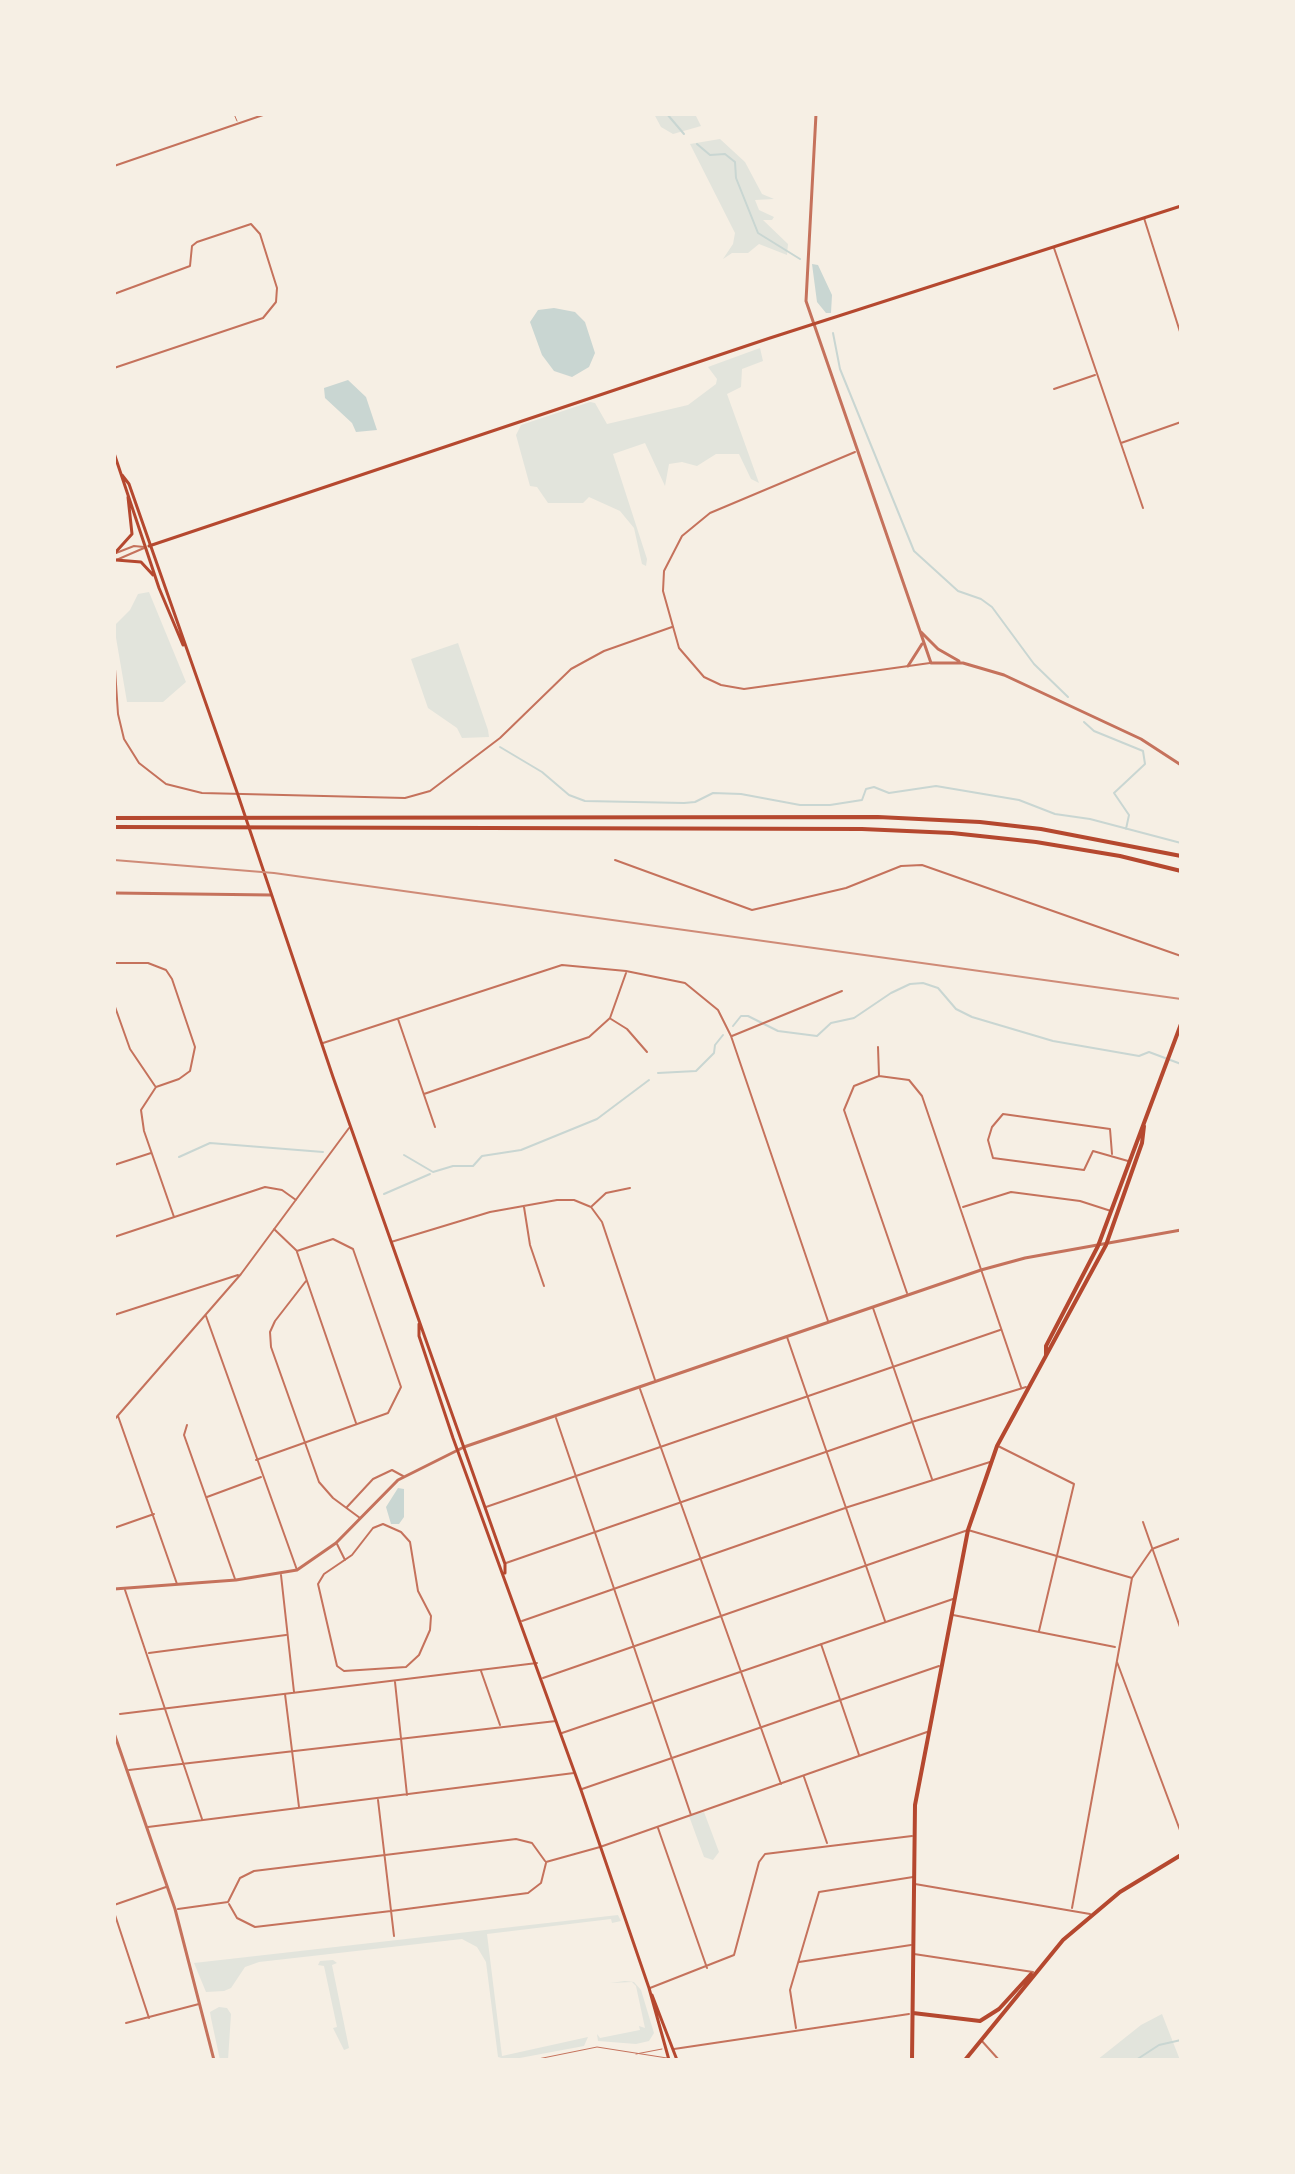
<!DOCTYPE html>
<html>
<head>
<meta charset="utf-8">
<style>
	body { margin:0 }
	#map { position:relative; width:1295px; height:2174px; overflow:hidden; background:#f6efe4; font-family:"Open Sans",sans-serif }
	canvas { display:block }
	.frame { position:absolute; inset:0; border:116px solid #f6efe4; pointer-events:none }
</style>
</head>
<body>
<div id="map">
<canvas width="1295" height="2174"></canvas>
<div class="frame"></div>
</div>
<script>
const ctx = document.querySelector('canvas').getContext('2d');
ctx.lineJoin = 'round';
function fillPath(path, color) {
  ctx.fillStyle = color;
  ctx.fill(path, 'evenodd');
}
function toPath(rows) {
  const path = new Path2D();
  for (const r of rows) {
    path.moveTo(r[0], r[1]);
    for (let i = 2; i < r.length; i += 2) path.lineTo(r[i], r[i + 1]);
  }
  return path;
}
function strokePath(path, color, width, dash) {
  ctx.strokeStyle = color;
  ctx.lineWidth = width;
  ctx.lineCap = dash ? 'butt' : 'round';
  ctx.setLineDash(dash || []);
  ctx.stroke(path);
}
fillPath(toPath([
	[654,114,695,114,701,126,673,134,661,127],
	[720,139,745,162,762,194,774,199,755,200,759,210,774,217,772,220,763,220,788,244,787,255,759,244,748,253,732,253,723,259,733,244,735,233,690,144],
	[760,348,763,361,742,369,741,387,727,394,759,483,751,479,739,454,716,454,697,466,682,462,669,464,665,486,645,443,613,454,647,559,646,566,642,564,634,528,620,511,589,497,583,503,548,503,537,487,530,486,516,435,521,425,590,402,595,403,607,424,688,405,716,384,717,379,708,367],
	[149,592,186,682,163,702,127,702,114,626,130,610,138,594],
	[458,643,488,730,489,737,462,738,457,728,428,708,411,659],
	[704,1812,719,1852,713,1860,704,1857,689,1816],
	[618,1915,621,1921,612,1923,611,1919,487,1934,502,2056,588,2037,584,2046,509,2060,498,2057,486,1962,477,1947,462,1939,259,1962,245,1967,231,1988,224,1991,206,1992,194,1963],
	[333,1960,337,1963,332,1965,349,2048,344,2050,333,2028,337,2027,324,1966,318,1965,320,1961],
	[625,1981,634,1982,641,1990,654,2033,649,2041,636,2044,598,2041,597,2034,600,2038,640,2030,639,2026,645,2028,636,1986,632,1982,610,1983],
	[219,2007,227,2008,231,2014,228,2060,220,2060,211,2018,210,2012],
	[1162,2014,1180,2060,1097,2060,1141,2025]
]), '#e2e4dc');
fillPath(toPath([
	[812,264,818,265,832,295,831,313,826,313,817,302],
	[554,308,575,312,585,322,595,353,589,367,572,377,554,371,542,355,530,322,538,310],
	[348,380,366,397,377,430,356,432,352,423,325,398,324,388],
	[398,1488,404,1489,404,1517,399,1524,391,1524,386,1507]
]), '#c9d6d2');
strokePath(toPath([
	[667,114,684,134],
	[697,144,710,155,725,154,735,162,736,178,758,233,800,259],
	[833,333,840,369,914,551,958,591,981,599,992,607,1034,664,1068,697],
	[1084,722,1094,731,1143,751,1145,764,1114,793,1129,815,1126,829],
	[500,747,542,772,569,795,585,801,684,803,695,802,713,793,741,794,800,805,830,805,862,800,866,789,874,787,889,793,936,786,1019,800,1055,814,1090,819,1181,843],
	[733,1026,741,1016,748,1016,778,1031,817,1036,831,1023,854,1018,891,993,910,984,923,983,938,988,956,1009,972,1017,1053,1041,1139,1056,1149,1052,1181,1064],
	[658,1073,696,1071,714,1053,715,1045,723,1035],
	[404,1155,433,1172,453,1166,473,1166,482,1156,521,1150,597,1119,649,1080],
	[179,1157,210,1143,323,1152],
	[384,1194,430,1174],
	[1136,2060,1159,2045,1181,2040]
]), '#c9d6d2', 2);
strokePath(toPath([
	[234,114,237,121],
	[636,2054,662,2049],
	[533,2060,597,2047,667,2058]
]), '#c5725c', 1);
strokePath(toPath([
	[114,166,266,114],
	[1144,218,1181,335],
	[1054,248,1143,508],
	[114,294,190,266,192,246,197,242,251,224,260,234,277,288,276,302,263,318,114,368],
	[1054,389,1095,375],
	[1121,443,1181,422],
	[855,452,710,513,682,536,664,571,663,591,679,648,704,677,721,685,744,689,930,663],
	[116,553,134,546,144,547],
	[114,561,144,548],
	[114,654,118,714,124,739,139,763,166,784,202,793,405,798,430,791,500,738,571,669,604,651,672,627],
	[615,860,752,910,846,888,901,866,922,865,1181,956],
	[114,963,148,963,166,970,172,979,195,1047,190,1071,179,1079,156,1087,141,1110,144,1131,174,1217],
	[114,1004,130,1049,155,1086],
	[398,1019,435,1127],
	[611,1019,627,1029,647,1052],
	[732,1036,842,991],
	[323,1043,562,965,626,971,685,983,718,1010,731,1036,828,1321],
	[878,1047,879,1076,854,1086,844,1110,907,1293],
	[879,1076,909,1080,922,1096,1021,1387],
	[424,1094,589,1037,610,1018,626,973],
	[1112,1154,1110,1129,1003,1114,992,1127,988,1140,993,1158,1084,1170,1093,1151,1128,1161],
	[114,1165,151,1153],
	[592,1206,606,1193,630,1188],
	[524,1207,530,1245,544,1286],
	[963,1207,1011,1192,1080,1201,1111,1211],
	[114,1237,265,1187,282,1190,296,1200],
	[391,1242,490,1212,557,1200,574,1200,591,1207,602,1222,655,1380],
	[297,1252,356,1423],
	[306,1281,275,1321,270,1332,271,1347,319,1482,333,1498,360,1518],
	[873,1308,932,1479],
	[114,1315,238,1275],
	[206,1316,297,1570],
	[787,1337,885,1621],
	[640,1389,781,1784],
	[118,1416,177,1584],
	[556,1418,691,1815],
	[114,1420,241,1274,349,1128],
	[187,1425,184,1435,235,1579],
	[998,1446,1074,1484,1039,1631],
	[256,1460,388,1413,401,1387,353,1249,333,1239,297,1251,274,1229],
	[207,1497,261,1477],
	[347,1507,373,1479,392,1470,403,1476],
	[486,1507,1000,1330],
	[1143,1522,1181,1630],
	[383,1524,401,1532,410,1542,418,1591,431,1616,430,1630,419,1655,406,1667,344,1671,337,1666,318,1584,324,1574,352,1555,373,1528,383,1524],
	[114,1528,154,1514],
	[337,1544,345,1560],
	[506,1563,912,1422,1026,1387],
	[281,1575,294,1692],
	[125,1590,202,1819],
	[953,1615,1115,1647],
	[522,1621,848,1507,990,1462],
	[821,1644,859,1755],
	[149,1653,286,1635],
	[1117,1662,1181,1833],
	[481,1671,500,1725],
	[543,1678,968,1530,1132,1578],
	[395,1682,407,1795],
	[285,1694,299,1807],
	[120,1714,537,1663],
	[562,1733,953,1599],
	[129,1770,556,1721],
	[804,1777,827,1843],
	[582,1789,939,1666],
	[378,1800,394,1936],
	[148,1827,574,1773],
	[658,1828,707,1968],
	[546,1862,600,1847,927,1732],
	[915,1884,1090,1914],
	[229,1904,237,1918,255,1927,391,1911,528,1893,541,1883,546,1863],
	[114,1905,166,1887],
	[1072,1908,1132,1578,1152,1549,1181,1538],
	[178,1909,228,1902,240,1878,254,1871,516,1839,532,1843,545,1861],
	[114,1912,149,2018],
	[914,1954,1033,1972],
	[799,1962,911,1945],
	[650,1988,734,1955,759,1862,765,1854,912,1836],
	[126,2023,199,2004],
	[796,2028,790,1990,819,1892,913,1877],
	[981,2040,999,2060],
	[674,2049,909,2014]
]), '#c5725c', 2);
strokePath(toPath([
	[816,114,806,301,931,663,963,663,1004,675,1141,739,1181,765],
	[921,632,938,649,959,661],
	[908,666,922,644],
	[114,893,271,895],
	[114,1589,236,1580,297,1570,336,1543,398,1480,464,1447,981,1270,1025,1258,1181,1230],
	[114,1733,175,1909,214,2060]
]), '#c5725c', 3);
strokePath(toPath([
	[149,546,770,338,1181,206]
]), '#b5482f', 3);
strokePath(toPath([
	[114,453,159,588,183,645],
	[122,475,129,484,238,795,333,1077,505,1564,505,1573],
	[114,554,132,534,128,497],
	[116,560,141,562,153,575],
	[419,1324,419,1336,453,1438,581,1790,649,1988,669,2060],
	[652,1995,677,2060]
]), '#b5482f', 3);
strokePath(toPath([
	[1046,1355,1046,1346,1098,1246,1181,1024],
	[913,2013,980,2021,999,2009,1031,1974],
	[912,2060,915,1805,968,1530,997,1446,1106,1245,1142,1143,1144,1126],
	[965,2060,1063,1940,1120,1892,1181,1855]
]), '#b5482f', 4);
strokePath(toPath([
	[114,818,878,817,980,822,1041,829,1181,856],
	[114,827,862,829,952,833,1036,842,1120,856,1181,871]
]), '#b5482f', 4);
strokePath(toPath([
	[114,860,274,873,1181,999]
]), '#cf8b77', 2);
</script>
</body>
</html>
